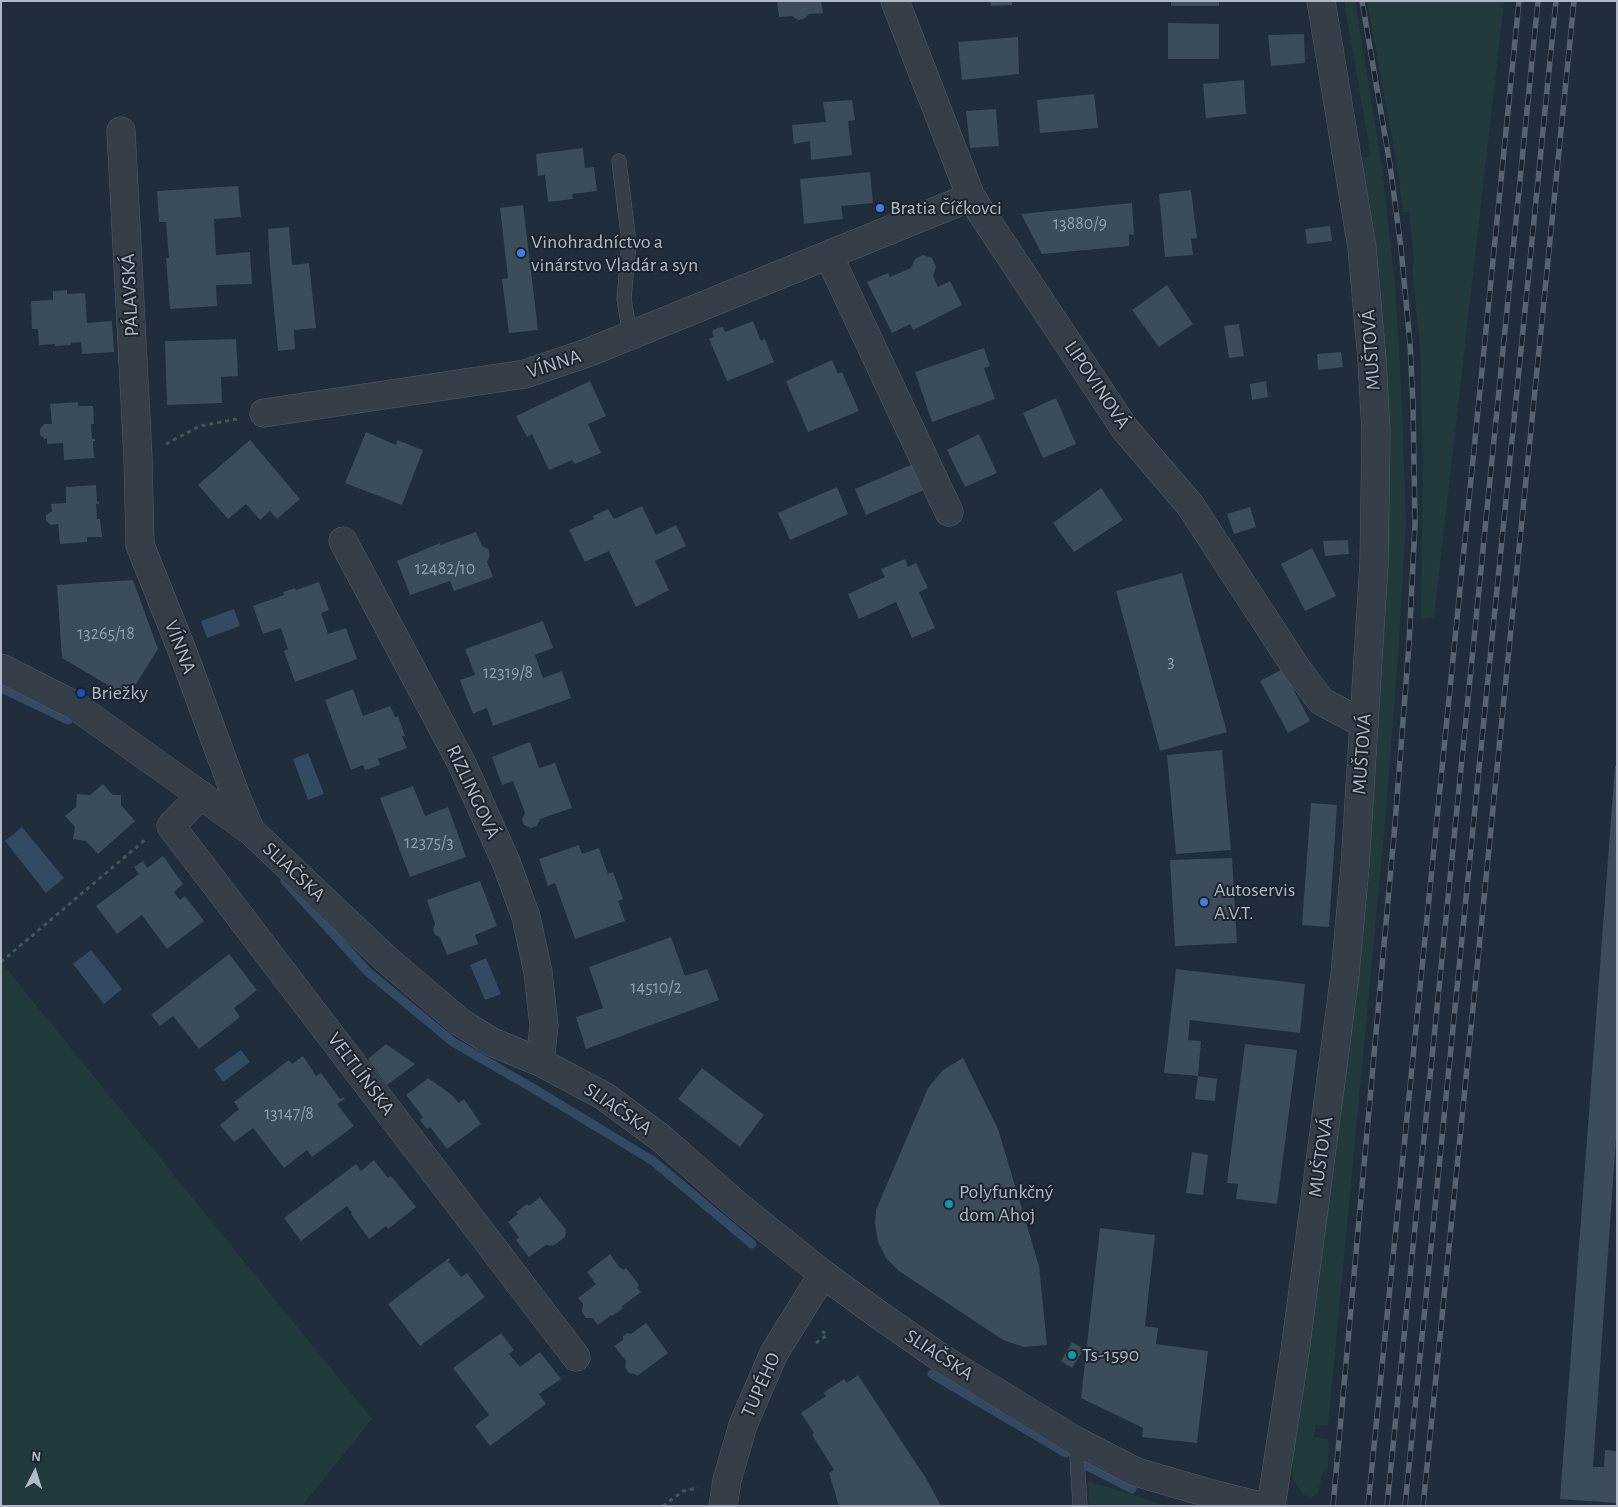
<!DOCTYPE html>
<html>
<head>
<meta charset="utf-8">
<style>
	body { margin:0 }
	#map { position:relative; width:1618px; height:1507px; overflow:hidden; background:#202d3a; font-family:"Alegreya Sans",sans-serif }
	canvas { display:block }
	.frame { position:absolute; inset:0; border:2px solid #afbac6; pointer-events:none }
	.north { position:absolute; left:10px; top:1447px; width:50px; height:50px; -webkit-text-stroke:4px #1a242e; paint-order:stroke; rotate:5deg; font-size:14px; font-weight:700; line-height:20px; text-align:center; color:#afbac6 }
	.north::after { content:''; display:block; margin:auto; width:18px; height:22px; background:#afbac6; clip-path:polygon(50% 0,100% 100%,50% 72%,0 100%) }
</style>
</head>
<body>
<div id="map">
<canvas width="1618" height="1507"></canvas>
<div class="frame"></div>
<div class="north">N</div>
</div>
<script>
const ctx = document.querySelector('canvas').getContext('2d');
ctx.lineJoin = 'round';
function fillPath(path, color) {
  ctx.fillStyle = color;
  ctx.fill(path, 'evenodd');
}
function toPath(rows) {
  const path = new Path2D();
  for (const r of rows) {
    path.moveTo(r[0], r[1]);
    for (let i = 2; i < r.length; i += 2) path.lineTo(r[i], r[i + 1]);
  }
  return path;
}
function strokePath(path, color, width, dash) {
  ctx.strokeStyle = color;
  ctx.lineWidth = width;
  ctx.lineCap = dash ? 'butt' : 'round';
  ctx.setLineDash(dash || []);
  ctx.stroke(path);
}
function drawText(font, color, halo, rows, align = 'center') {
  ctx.font = font + ' "Alegreya Sans",sans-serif';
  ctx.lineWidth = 4;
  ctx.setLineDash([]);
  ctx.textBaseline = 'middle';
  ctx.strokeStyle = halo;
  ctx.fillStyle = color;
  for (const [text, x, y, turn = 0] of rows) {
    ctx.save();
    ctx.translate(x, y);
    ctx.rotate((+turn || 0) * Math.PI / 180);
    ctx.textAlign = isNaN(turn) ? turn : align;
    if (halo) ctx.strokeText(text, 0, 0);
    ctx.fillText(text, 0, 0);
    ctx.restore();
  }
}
fillPath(toPath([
	[1344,1,1355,1,1382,167,1395,285,1402,403,1406,523,1399,644,1385,824,1328,1426,1316,1425,1314,1437,1329,1439,1328,1467,1323,1471,1318,1493,1312,1497,1303,1495,1292,1478,1294,1438,1374,750,1355,158,1371,157],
	[1367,1,1504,1,1434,617,1421,619,1423,465,1420,347,1412,270,1414,262,1409,212,1403,212,1397,165],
	[1,962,372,1419,302,1506,1,1506],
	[1088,1481,1168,1506,1090,1506]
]), '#223a3b');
fillPath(toPath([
	[234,609,240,626,207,638,201,621],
	[308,753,324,794,308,800,293,759],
	[22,827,64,878,46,893,5,841],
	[91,950,122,989,104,1004,73,964],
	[486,958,501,994,485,1000,470,965],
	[241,1050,250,1062,223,1082,214,1069]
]), '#344a62');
strokePath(toPath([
	[1,688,68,720],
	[285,881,368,972,453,1042,536,1090,653,1161,752,1244],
	[932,1374,1066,1453],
	[1087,1466,1132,1489]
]), '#344a62', 9);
fillPath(toPath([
	[777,1,821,1,823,13,809,14,804,19,798,20,792,16,779,17],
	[990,1,1012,1,1012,5,991,6],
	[1171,1,1219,1,1219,6,1171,6],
	[1168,23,1219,24,1219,59,1168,59],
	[1304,34,1305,63,1271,66,1268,35],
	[1018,37,1019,74,962,80,958,42],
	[1244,80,1246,114,1206,118,1203,84],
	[1094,94,1098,128,1040,133,1037,100],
	[852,100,855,120,848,121,852,155,811,160,810,141,794,144,792,125,826,122,823,102],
	[996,109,999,146,970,148,966,111],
	[583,148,585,168,594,167,597,191,572,194,573,199,548,202,545,175,538,176,536,154],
	[870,172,873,203,841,206,843,219,804,224,800,179],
	[238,186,241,217,214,219,216,255,250,252,252,284,216,285,217,306,170,309,166,258,169,258,166,222,159,222,157,191],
	[1191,190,1197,238,1191,239,1193,255,1165,257,1159,194],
	[1132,203,1134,235,1129,234,1129,246,1042,254,1021,214],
	[523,205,538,330,509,333,502,279,508,278,500,208],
	[1330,226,1332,241,1307,244,1305,229],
	[289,227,292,265,309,263,316,328,294,330,295,349,278,351,270,267,268,229],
	[923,255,932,258,936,267,933,276,938,287,950,281,962,305,913,330,910,324,892,333,867,282,888,273,890,277,911,268,915,259],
	[1167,285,1193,324,1159,347,1132,310],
	[67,290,67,294,85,293,87,323,112,321,114,352,82,354,81,342,71,343,71,345,55,346,55,344,39,345,38,329,32,329,31,301,53,300,53,291],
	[753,321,761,341,765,339,774,362,727,381,709,339,714,337,712,331,717,328,723,327,725,332],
	[1239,324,1244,356,1229,358,1224,326],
	[236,339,238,376,221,377,222,403,167,405,165,341],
	[984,348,990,366,984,368,995,399,932,422,915,372],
	[1341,352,1343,367,1318,370,1317,354],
	[832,360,838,374,842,372,859,411,808,432,786,381],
	[590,381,606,416,588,424,601,453,575,464,572,460,549,470,532,434,527,437,516,416],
	[1266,381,1268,397,1252,400,1250,384],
	[1056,398,1076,444,1043,458,1023,413],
	[78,402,78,406,93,406,94,424,91,424,92,439,95,439,95,441,93,441,94,458,64,460,63,443,47,444,47,438,45,439,40,435,40,429,44,424,52,424,50,404],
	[366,432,396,445,397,440,423,450,402,505,345,483],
	[979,434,997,473,965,487,947,450],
	[250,440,300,499,277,519,270,511,260,520,246,504,228,519,198,485],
	[913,464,924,490,866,515,855,489],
	[96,485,97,502,99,501,99,504,96,504,97,519,100,519,102,537,87,537,87,542,60,544,58,524,51,525,46,521,46,515,52,511,51,504,66,503,66,487],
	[837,487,848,514,790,540,778,513],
	[1101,488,1123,520,1074,552,1053,523],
	[642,506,656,535,676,525,686,546,655,561,669,590,636,607,609,551,585,562,569,530,594,519,593,516,608,509,614,519],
	[1250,507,1256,527,1234,534,1227,514],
	[476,532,482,546,488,549,490,556,487,562,493,577,454,591,450,581,410,595,397,561,440,543,440,545],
	[1348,540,1349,554,1325,556,1323,541],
	[1312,548,1336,596,1305,611,1281,564],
	[905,559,908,567,916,563,928,588,919,592,935,628,912,638,896,602,859,619,848,594,885,577,881,569],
	[1182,573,1227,732,1160,751,1116,591],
	[133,580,158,649,128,697,62,658,57,585],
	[319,582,329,610,321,613,328,634,346,628,357,659,295,682,284,651,288,649,281,628,263,634,253,606,284,595,283,592,295,588,296,590],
	[543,621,553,648,535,655,543,678,562,671,571,698,493,726,487,708,473,714,460,680,475,675,465,649],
	[1283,669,1310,721,1288,733,1260,681],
	[353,689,363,716,390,706,395,717,398,716,405,736,402,736,407,748,378,759,380,765,365,770,363,765,351,770,325,700],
	[530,742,539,768,555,763,572,808,540,819,537,826,531,828,524,825,522,819,525,813,513,781,502,785,492,757],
	[1222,750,1231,850,1176,854,1167,755],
	[1615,766,1617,766,1617,1124,1593,1467,1604,1467,1605,1450,1617,1451,1617,1503,1560,1499],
	[103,784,113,795,121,795,121,805,135,821,98,854,86,841,73,839,75,827,65,816,76,807,77,794,90,795],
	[413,786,425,816,448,807,466,857,410,877,380,798],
	[1311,803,1337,805,1329,927,1302,925],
	[579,845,582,854,599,848,608,874,613,872,623,899,618,901,625,921,575,939,555,883,548,886,539,859],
	[163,856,183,884,174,892,180,900,185,896,204,921,167,949,142,915,117,934,96,906,139,874,134,867,143,861,147,868],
	[1232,858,1237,943,1175,946,1170,860],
	[480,881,497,926,475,935,478,944,447,955,440,937,435,935,433,929,435,924,427,900],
	[671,937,685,976,707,969,719,1000,586,1049,576,1017,603,1008,589,967],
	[229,954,257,990,234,1008,240,1017,199,1049,173,1016,160,1026,151,1015],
	[1176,969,1305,984,1300,1033,1190,1020,1188,1040,1201,1041,1198,1076,1217,1079,1215,1101,1195,1099,1198,1076,1164,1073],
	[386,1044,415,1064,387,1085,368,1059],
	[1245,1044,1297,1050,1277,1204,1236,1199,1238,1184,1227,1183],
	[303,1056,316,1076,321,1073,340,1099,343,1097,345,1099,337,1104,354,1126,312,1157,307,1150,284,1168,253,1128,234,1142,220,1125,239,1109,234,1102,289,1060,292,1064],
	[963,1058,998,1129,1039,1266,1047,1345,1024,1347,1003,1340,899,1271,886,1258,878,1242,875,1223,876,1210,928,1088,943,1070],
	[702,1068,764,1115,740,1147,678,1099],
	[428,1078,452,1095,459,1103,464,1099,481,1124,447,1149,430,1127,427,1129,420,1120,423,1117,406,1095],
	[1192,1152,1208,1155,1203,1195,1186,1193],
	[374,1160,388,1178,391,1176,416,1207,388,1229,386,1226,369,1239,351,1214,352,1213,347,1206,301,1241,284,1218,356,1164,361,1171],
	[540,1197,566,1230,565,1237,553,1246,546,1245,529,1257,516,1240,519,1237,508,1222,518,1214,516,1212,527,1204,529,1206],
	[1100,1228,1155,1235,1145,1326,1158,1328,1156,1344,1208,1351,1197,1443,1142,1437,1143,1428,1081,1398],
	[610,1254,619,1267,624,1270,626,1268,639,1285,637,1288,641,1292,621,1307,623,1308,612,1316,611,1315,598,1325,593,1318,586,1318,582,1312,583,1304,578,1298,596,1284,587,1272],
	[449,1258,450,1260,448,1261,461,1277,467,1273,485,1297,420,1346,388,1304],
	[646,1323,668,1353,637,1376,635,1374,629,1373,625,1367,626,1361,614,1346,623,1340,623,1336,627,1333,631,1334],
	[501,1333,514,1350,509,1354,520,1367,540,1352,561,1379,539,1394,546,1404,490,1446,475,1426,489,1415,453,1368],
	[1072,1342,1084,1349,1072,1368,1061,1361],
	[858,1375,927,1480,941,1506,839,1506,829,1473,834,1470,812,1435,814,1433,801,1413,826,1396,823,1393,844,1379,847,1383]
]), '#3c4c59');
const lane = toPath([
	[619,161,629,243,624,299,630,335],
	[1076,1441,1080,1506]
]);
const street = toPath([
	[895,1,971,197,1125,429,1190,505,1297,669,1321,701,1364,724],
	[121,131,138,458,140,545,182,650,237,799,250,829],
	[829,256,949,512],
	[264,413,525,374,587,353,971,197],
	[343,541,462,764,506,862,526,917,538,972,544,1026,540,1062],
	[1,668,74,705,251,831,386,959,460,1022,492,1042,540,1062,604,1096,661,1138,738,1206,823,1274,879,1315,941,1358,1076,1441,1136,1472,1205,1492,1260,1506],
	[201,795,171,826,576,1357],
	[723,1506,727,1480,743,1425,774,1353,823,1274],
	[1271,1506,1295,1351,1345,974,1355,866,1374,563,1376,432,1372,360,1362,248,1321,1]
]);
strokePath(lane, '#525d68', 15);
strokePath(street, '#525d68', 29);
strokePath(toPath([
	[166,444,200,426,237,419],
	[1,962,146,839],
	[816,1343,827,1335,822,1331],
	[663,1506,683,1491,698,1488]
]), '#405758', 3, [4, 4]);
strokePath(lane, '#343f4a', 14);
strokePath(street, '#343f4a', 28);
const rail = toPath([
	[1333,1506,1395,824,1409,644,1415,524,1413,404,1410,344,1401,248,1390,165,1362,1],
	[1368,1506,1519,1],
	[1387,1506,1538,1],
	[1405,1506,1556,1],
	[1423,1506,1574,1]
]);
strokePath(rail, '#566371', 5.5);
strokePath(rail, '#1a242e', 4, [11]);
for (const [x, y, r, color] of [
	[880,208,5,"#3f7fe0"],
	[521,253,5,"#3f7fe0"],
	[81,693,5,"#1a4fb4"],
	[1204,902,5,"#3f7fe0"],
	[949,1204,5,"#0f9aa8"],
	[1072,1355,5,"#0f9aa8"]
]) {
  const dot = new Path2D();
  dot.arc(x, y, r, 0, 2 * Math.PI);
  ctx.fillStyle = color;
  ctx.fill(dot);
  strokePath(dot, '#1a242e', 2);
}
drawText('18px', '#929eab', null, [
	["13880/9",1080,224],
	["12482/10",445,569],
	["13265/18",106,634],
	["3",1171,662],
	["12319/8",508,673],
	["12375/3",429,843],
	["14510/2",656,988],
	["13147/8",289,1114]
]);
drawText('20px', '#afbac6', '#1a242e', [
	["Bratia Číčkovci",890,208],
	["Vinohradníctvo a",531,242],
	["vinárstvo Vladár a syn",531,265],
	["Briežky",91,693],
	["Autoservis",1214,890],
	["A.V.T.",1214,913],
	["Polyfunkčný",959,1192],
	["dom Ahoj",959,1215],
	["Ts-1590",1082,1355]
], 'left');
drawText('20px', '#afbac6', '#1a242e', [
	["PÁLAVSKÁ",130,295,-93],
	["MUŠTOVÁ",1371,350,-94],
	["VÍNNA",554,364,-18],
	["LIPOVINOVÁ",1097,385,56],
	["VÍNNA",180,647,69],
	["MUŠTOVÁ",1362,754,-86],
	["RIZLINGOVÁ",473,792,65],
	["SLIAČSKA",294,872,43],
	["VELTLÍNSKA",361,1074,53],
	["SLIAČSKA",618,1109,34],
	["MUŠTOVÁ",1321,1157,-82],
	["SLIAČSKA",939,1355,33],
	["TUPÉHO",761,1385,-66]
]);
</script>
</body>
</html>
